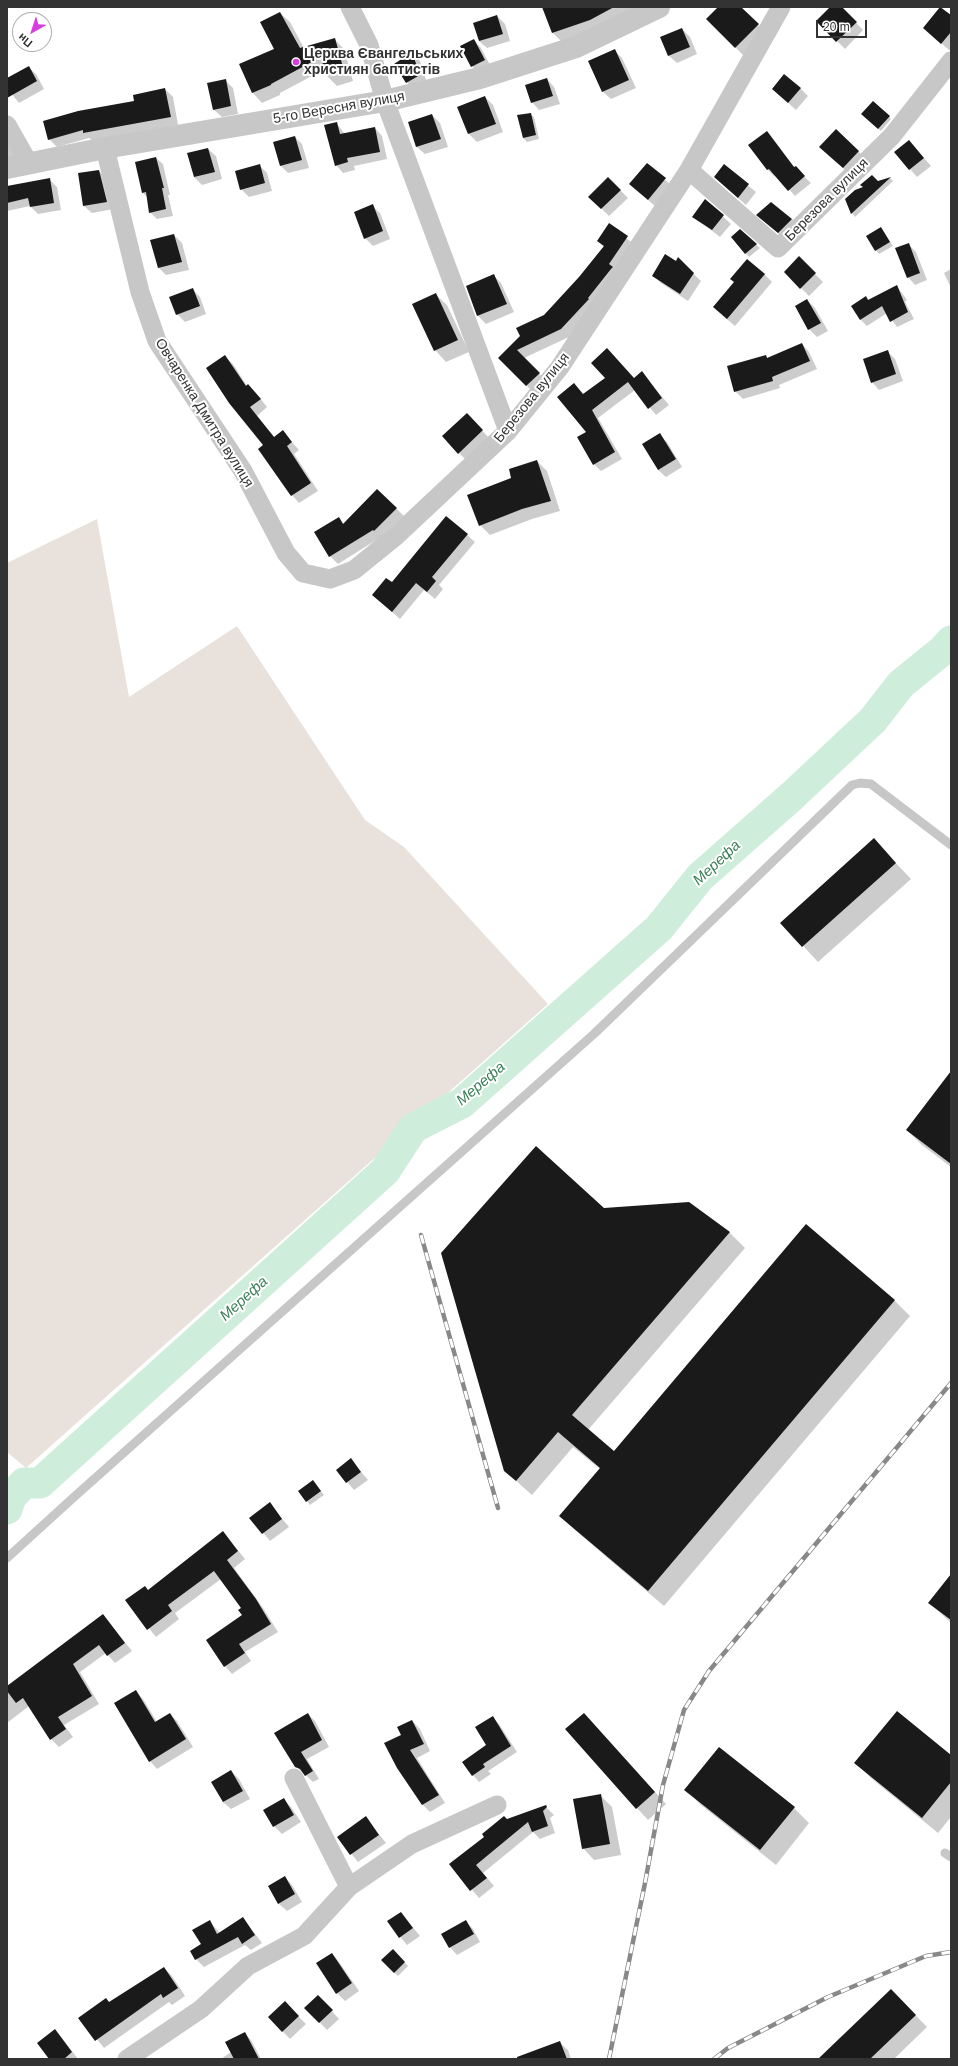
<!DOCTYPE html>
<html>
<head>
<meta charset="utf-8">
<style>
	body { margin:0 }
	#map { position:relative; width:958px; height:2066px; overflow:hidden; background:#fff; font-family:Arial,sans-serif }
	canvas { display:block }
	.frame { position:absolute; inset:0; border:8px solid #333; pointer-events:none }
	.north { position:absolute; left:12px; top:12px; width:40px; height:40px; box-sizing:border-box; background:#fff; border:1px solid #adadad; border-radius:50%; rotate:219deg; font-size:11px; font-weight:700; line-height:16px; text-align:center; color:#333 }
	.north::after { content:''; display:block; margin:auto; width:14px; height:18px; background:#d83de2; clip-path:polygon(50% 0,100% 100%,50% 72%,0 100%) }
	.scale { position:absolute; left:816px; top:20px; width:51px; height:18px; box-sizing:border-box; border:2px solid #333; border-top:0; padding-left:5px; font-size:12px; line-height:14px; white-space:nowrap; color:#333; -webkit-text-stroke:3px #fff; paint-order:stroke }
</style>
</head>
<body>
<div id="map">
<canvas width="958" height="2066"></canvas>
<div class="frame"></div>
<div class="north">Пн</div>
<div class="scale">20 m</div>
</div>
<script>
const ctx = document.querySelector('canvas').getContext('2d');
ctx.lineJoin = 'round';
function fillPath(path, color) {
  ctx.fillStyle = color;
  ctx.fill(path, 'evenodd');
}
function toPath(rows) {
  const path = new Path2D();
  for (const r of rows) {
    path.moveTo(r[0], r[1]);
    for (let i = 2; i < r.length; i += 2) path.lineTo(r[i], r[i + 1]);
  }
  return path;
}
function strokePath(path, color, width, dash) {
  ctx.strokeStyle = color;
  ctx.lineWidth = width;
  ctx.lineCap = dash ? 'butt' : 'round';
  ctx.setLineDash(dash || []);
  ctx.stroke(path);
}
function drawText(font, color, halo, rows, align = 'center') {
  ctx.font = font + ' Arial,sans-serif';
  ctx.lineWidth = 4;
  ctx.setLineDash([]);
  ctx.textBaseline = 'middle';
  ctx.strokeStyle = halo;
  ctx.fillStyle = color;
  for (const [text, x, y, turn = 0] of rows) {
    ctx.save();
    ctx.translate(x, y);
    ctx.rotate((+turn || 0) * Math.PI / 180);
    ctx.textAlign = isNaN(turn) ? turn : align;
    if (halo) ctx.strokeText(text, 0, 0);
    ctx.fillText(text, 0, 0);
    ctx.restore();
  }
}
fillPath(toPath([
	[97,519,129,697,237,626,365,820,404,847,548,1004,26,1468,7,1452,7,563]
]), '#e9e2dc');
fillPath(toPath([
	[543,7,633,7,635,12,563,43,553,33],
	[719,7,740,7,769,36,747,59,707,19],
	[832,7,841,7,863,30,845,49,817,21],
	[941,7,951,16,951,49,949,50,924,28],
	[280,13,290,22,304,48,334,39,344,49,353,81,337,86,327,76,325,69,280,93,280,95,262,103,253,93,240,65,275,49],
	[497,16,505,24,510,41,487,48,479,41],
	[682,29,690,37,697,54,677,63,669,56,661,38],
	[474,40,481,48,491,67,479,74,472,66],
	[615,51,622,58,636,88,611,99,603,92,590,62],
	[412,54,420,61,427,83,414,90,407,82],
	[28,67,36,74,44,89,19,103,7,88,7,79],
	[547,79,554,87,560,104,539,110,532,102],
	[225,80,233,88,238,114,222,117,214,110],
	[800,88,808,96,796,110,773,89],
	[165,89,173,97,178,125,92,140,89,138,57,147,49,139],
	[485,97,493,105,503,132,477,142,469,134,459,107],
	[883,111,891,119,881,131,870,121],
	[530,114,534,117,539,139,527,142,523,138,519,116],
	[432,115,440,123,448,147,425,154,417,147,409,123],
	[336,123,345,134,375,128,382,136,387,159,354,166,355,170,343,173,336,165],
	[767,133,795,168,811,183,795,196,776,175,774,176,768,170,750,146],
	[295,137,302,144,309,168,288,173,281,166,274,142],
	[909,141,931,166,917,177,910,169],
	[7,143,16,158,7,162],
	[208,149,216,156,222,179,202,185,194,177],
	[858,151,866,159,851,175,828,155],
	[156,158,163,164,170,195,168,195,173,216,157,219,150,212,147,197,143,193],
	[647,164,673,187,656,207,630,184],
	[259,165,267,173,272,191,249,197,241,189],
	[724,166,756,192,746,205,723,185],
	[99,171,106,178,114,209,92,213,84,206],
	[608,178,628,198,609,216,590,197],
	[890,178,893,181,855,217,852,213,846,200,878,182],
	[49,179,57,187,61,210,38,214,30,206,7,211,7,188],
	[705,200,731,224,720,237,694,217],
	[372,206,380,213,390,239,373,246,365,238],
	[792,219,799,227,786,240,765,222],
	[609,225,635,245,569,337,524,358,546,381,534,393,499,358,545,316,579,278,604,247,598,241],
	[740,231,760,248,749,257,733,237],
	[884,232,893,246,879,254,876,250],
	[174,235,182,243,189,270,166,275,159,268],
	[908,244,916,252,927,280,915,285,908,277],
	[799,258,823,282,809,296,785,272],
	[678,259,701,281,688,301,661,283,653,275],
	[951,269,951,288,944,273],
	[764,274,772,282,735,326,722,315],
	[493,275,501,283,514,312,486,324,478,316,467,287],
	[897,286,907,300,905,302,914,319,897,327,887,313,867,326,861,320,866,298,869,300],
	[192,289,200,297,206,314,185,322,177,314],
	[435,294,447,305,469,352,446,362,435,350],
	[807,300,815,308,828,331,817,337,809,329],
	[802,344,809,352,817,369,779,385,780,388,743,399,735,391,766,356,768,359],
	[888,352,895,359,903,381,879,390,872,382],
	[225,357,233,364,247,386,256,393,267,407,257,416,275,438,283,432,299,450,294,454,318,491,299,503,292,495,265,445],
	[642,373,669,405,656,415,635,390,598,418,622,459,601,471,594,464,587,433,574,385,584,395,634,379],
	[474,422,490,439,466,460,459,453],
	[659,435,667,442,682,467,666,477,658,470],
	[537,461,547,471,560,511,532,519,490,535,480,525,513,478],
	[377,490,404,516,381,537,338,564,330,556,315,532,339,518,344,524],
	[467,535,475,542,439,585,443,589,435,599,424,590,400,619,373,595],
	[874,840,911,879,818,962,782,923],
	[951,1072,951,1167,922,1145,907,1130],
	[807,1226,895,1301,910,1316,664,1606,576,1531,560,1516,600,1469,573,1447,532,1495,505,1471,729,1232,745,1248,588,1430,614,1452],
	[351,1460,368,1480,354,1490,337,1470],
	[313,1481,324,1495,310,1505,307,1501],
	[270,1504,289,1527,270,1541,251,1518],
	[223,1532,245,1559,234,1568,263,1608,278,1632,245,1652,251,1661,232,1674,225,1666,243,1616,242,1608,221,1579,175,1613,179,1619,156,1637,127,1601,148,1591],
	[951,1575,951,1623,930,1603],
	[103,1615,132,1651,115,1663,106,1653,80,1672,99,1704,64,1725,73,1737,59,1747,51,1739,29,1706,7,1723,7,1686],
	[136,1691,143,1699,157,1722,170,1714,177,1721,193,1747,157,1769,150,1761],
	[308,1714,315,1721,329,1747,307,1759,319,1779,313,1782,296,1766],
	[584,1714,666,1804,648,1820,637,1808],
	[493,1718,499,1724,517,1752,488,1771,491,1774,479,1782,473,1775,488,1745],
	[412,1721,420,1729,430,1751,417,1758,445,1803,430,1812,423,1805,398,1767,402,1735],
	[951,1756,951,1817,938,1833,871,1778,856,1763],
	[231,1771,239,1779,250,1799,231,1809,223,1802,212,1782],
	[686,1790,794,1808,809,1823,776,1865,701,1805],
	[600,1795,612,1807,621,1855,594,1860,583,1848],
	[283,1799,291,1807,301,1822,282,1834,274,1826],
	[545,1806,554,1815,550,1818,555,1833,540,1839,533,1832,483,1873,494,1886,479,1898,450,1864,507,1820],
	[366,1818,386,1843,358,1862,338,1837],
	[285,1877,292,1885,302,1902,287,1911,279,1904,269,1886],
	[401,1913,420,1936,407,1945,388,1922],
	[243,1918,262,1943,251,1950,245,1945,204,1967,196,1959,209,1921,220,1933],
	[465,1921,473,1929,480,1942,457,1955,450,1947],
	[393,1950,408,1966,398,1976,382,1960],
	[332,1954,339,1962,359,1991,345,2001,337,1993],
	[164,1968,172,1976,185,1996,172,2005,169,2002,104,2048,80,2018,109,2003],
	[891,1990,927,2027,894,2059,829,2059],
	[318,1996,339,2019,327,2030,306,2008],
	[292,2010,306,2024,290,2039,269,2017],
	[54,2031,62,2038,78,2059,50,2059],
	[245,2033,251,2040,261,2059,221,2059,231,2052],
	[560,2043,568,2050,571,2059,539,2059]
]), '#0003');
strokePath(toPath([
	[7,1509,11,1497,24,1483,40,1483,385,1171,413,1128,462,1103,659,928,700,877,792,796,873,720,901,684,943,650,951,641]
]), '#cfeddb', 31);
fillPath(toPath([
	[542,7,614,7,590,20,552,33],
	[718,7,741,7,759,24,735,48,706,19],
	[830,7,842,7,857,22,836,42,816,21],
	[940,7,951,15,951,32,941,44,923,28],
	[280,12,300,48,335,38,344,71,326,76,321,57,271,84,271,85,252,93,239,64,274,49,260,22],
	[497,15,503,34,479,41,473,23],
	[682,28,690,47,668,56,660,37],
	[474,39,485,60,471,67,460,46],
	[615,49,629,80,602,92,588,61],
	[412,52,420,75,406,83,394,64],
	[29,66,37,81,7,98,7,78],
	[784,74,801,88,788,103,772,89],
	[547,78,553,96,531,103,525,85],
	[226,79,231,106,213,110,207,83],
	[165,88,171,117,83,133,83,130,48,140,43,121,78,111,134,101,133,95],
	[485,96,496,124,468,134,457,107],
	[873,101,890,116,878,129,861,114],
	[531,113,536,135,523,138,517,115],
	[432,114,441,139,416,147,408,122],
	[337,122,340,134,375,127,380,152,347,158,348,162,335,166,324,125],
	[836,129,859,151,843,168,819,147],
	[767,131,794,167,796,166,805,176,788,191,769,169,767,170,748,145],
	[295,136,302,160,280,166,273,142],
	[909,140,924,158,909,170,894,152],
	[208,148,215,172,194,177,187,153],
	[156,157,164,188,162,188,166,209,149,213,146,192,142,193,135,162],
	[647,163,666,178,648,200,629,184],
	[260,164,265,183,240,190,235,171],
	[724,164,749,184,738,198,714,177],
	[99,170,107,202,83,206,78,173],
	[872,175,878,181,891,177,851,214,845,199,855,190,863,187,860,185],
	[608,177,621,190,601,209,588,197],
	[50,178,54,203,30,207,28,198,7,203,7,186],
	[705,199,724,215,712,230,692,217],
	[771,202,792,219,778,233,756,215],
	[373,204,383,231,364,239,354,212],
	[609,223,628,236,609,264,613,267,611,269,588,298,589,299,561,329,517,350,540,373,526,386,498,358,520,336,516,328,544,315,579,277,604,246,597,241],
	[881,227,890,242,875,251,866,236],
	[740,229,757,244,745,254,731,237],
	[174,234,182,262,158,268,150,240],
	[909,243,920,273,907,278,895,248],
	[665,254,676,261,678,257,694,273,680,294,652,276],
	[799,256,816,273,800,289,784,272],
	[747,259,765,274,727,319,713,307,734,282,730,279],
	[494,274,507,304,477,316,466,286],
	[897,285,908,312,890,322,882,306,860,320,851,306,866,296,868,300],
	[193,288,200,306,176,315,169,297],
	[436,293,458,340,434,351,412,304],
	[807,299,821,323,808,330,795,306],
	[802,343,810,361,772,377,773,381,734,392,727,366,766,355,767,358],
	[607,348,634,378,642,371,662,398,648,409,628,382,592,410,615,452,593,465,577,437,586,432,557,397,574,383,583,394,605,378,591,363],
	[888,350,896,374,871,383,863,359],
	[225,355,246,386,248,384,261,399,250,407,274,437,283,430,292,442,287,446,311,483,291,496,258,449,263,445,229,403,206,368],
	[467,413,483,430,458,454,442,436],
	[660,433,676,459,658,470,642,444],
	[537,460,551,501,522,509,479,526,467,495,511,478,509,469],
	[377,489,397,508,374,531,373,530,329,557,314,532,339,517,343,524],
	[446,516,468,534,432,577,436,581,427,592,416,583,392,612,372,595,386,578,392,582],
	[874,838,896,863,802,947,780,923],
	[951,1071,951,1164,906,1130],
	[536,1146,604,1208,689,1202,730,1232,572,1415,614,1451,806,1224,895,1300,648,1591,559,1516,600,1468,558,1432,516,1481,504,1471,441,1253],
	[351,1458,361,1472,346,1483,336,1470],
	[313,1480,321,1491,306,1502,298,1491],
	[270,1502,282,1519,262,1534,249,1518],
	[223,1531,238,1551,227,1560,256,1599,271,1624,239,1644,245,1653,224,1667,206,1640,242,1615,238,1610,241,1608,214,1571,168,1605,172,1611,147,1630,125,1600,145,1586,148,1590],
	[951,1574,951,1620,928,1603],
	[103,1614,125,1643,107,1656,99,1645,73,1664,92,1696,58,1717,66,1729,50,1740,23,1698,16,1703,7,1691,7,1686],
	[136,1690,155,1722,170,1713,186,1739,149,1762,114,1703],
	[897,1711,951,1755,951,1782,922,1818,854,1763],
	[308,1713,322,1740,301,1752,313,1771,305,1776,300,1769,295,1767,274,1733],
	[584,1713,655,1792,636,1809,565,1729],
	[493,1716,511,1746,483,1764,485,1767,472,1776,462,1762,486,1745,475,1727],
	[412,1720,424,1744,410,1750,439,1795,422,1805,397,1768,384,1743,401,1735,397,1727],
	[719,1747,795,1807,760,1850,684,1790],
	[231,1770,243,1791,223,1802,211,1782],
	[601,1794,610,1844,582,1849,573,1799],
	[284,1798,294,1815,273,1827,263,1810],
	[546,1805,547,1807,543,1811,548,1826,532,1832,528,1822,476,1865,487,1878,470,1891,449,1864,484,1837,482,1834,504,1816,507,1819],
	[366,1816,379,1835,350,1855,337,1837],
	[285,1876,295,1894,278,1904,268,1886],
	[401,1912,413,1928,399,1938,387,1921],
	[243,1917,255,1935,242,1944,238,1937,195,1960,190,1951,201,1944,192,1930,210,1920,217,1934],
	[466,1920,474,1934,449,1948,441,1934],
	[393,1949,405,1962,394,1973,381,1960],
	[332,1953,352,1983,336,1994,316,1963],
	[164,1967,178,1988,163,1998,161,1994,95,2041,78,2018,106,1998,109,2002],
	[891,1989,916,2015,870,2059,818,2059],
	[318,1995,333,2010,319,2023,304,2008],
	[285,2001,299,2016,282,2032,268,2017],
	[55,2029,72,2052,64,2059,49,2059,37,2043],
	[245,2032,259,2059,234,2059,225,2042],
	[560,2041,567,2059,517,2059,517,2057]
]), '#1a1a1a');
strokePath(toPath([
	[7,1558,74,1497,595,1033,852,785,860,783,871,784,951,845],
	[945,1853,951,1857]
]), '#c7c7c7', 9);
strokePath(toPath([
	[350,7,369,45,385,101,508,431],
	[7,125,28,162],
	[105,148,140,292,157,341,243,471,286,553,303,573,330,579,354,570,396,536,508,431,560,367,689,170,781,7],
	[689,170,778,248,892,136,951,61],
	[294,1778,349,1887],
	[127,2059,201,2009,248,1966,304,1936,349,1887,412,1844,497,1805]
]), '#c7c7c7', 19);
strokePath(toPath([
	[7,168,105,148,385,101,480,78,576,47,659,7]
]), '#c7c7c7', 22);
const rail = toPath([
	[421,1235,498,1508],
	[609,2059,645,1883,663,1785,684,1710,709,1671,951,1383],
	[714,2059,728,2048,828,1997,926,1956,951,1952]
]);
strokePath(rail, '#888', 4.5);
strokePath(rail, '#fff', 3, [9]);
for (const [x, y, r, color] of [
	[296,62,4,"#d83de2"]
]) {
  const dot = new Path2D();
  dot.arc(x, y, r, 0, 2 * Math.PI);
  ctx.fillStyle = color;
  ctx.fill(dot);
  strokePath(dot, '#fff', 1.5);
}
drawText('bold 14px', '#333', '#fff', [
	["Церква Євангельських",304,54],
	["християн баптистів",304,70]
], 'left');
drawText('14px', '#333', '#fff', [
	["5-го Вересня вулиця",339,108,-10],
	["Березова вулиця",827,200,-45],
	["Березова вулиця",532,398,-51],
	["Овчаренка Дмитра вулиця",204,413,58]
]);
drawText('italic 15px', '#3a8057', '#fff', [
	["Мерефа",717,863,-43],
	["Мерефа",481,1084,-40],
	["Мерефа",244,1299,-42]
]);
</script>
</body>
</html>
